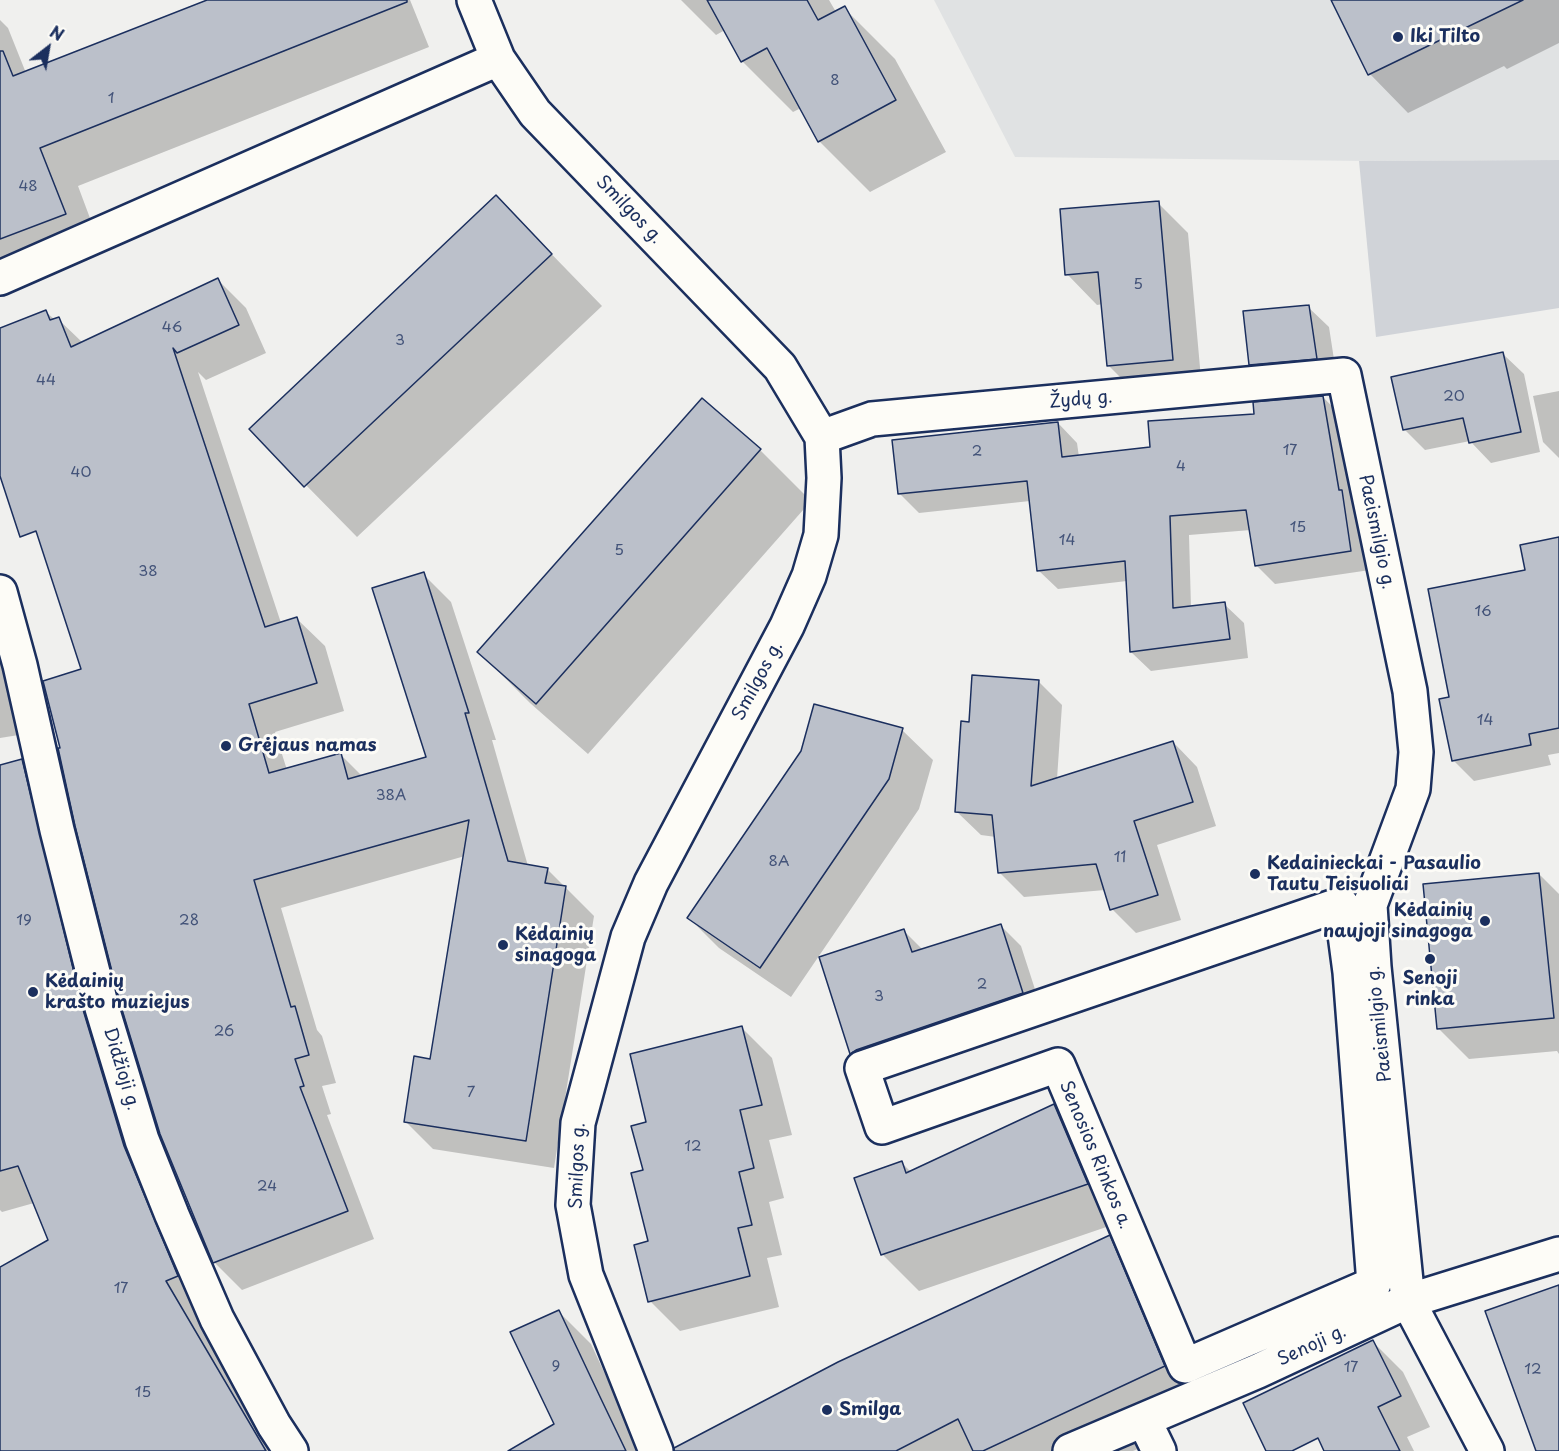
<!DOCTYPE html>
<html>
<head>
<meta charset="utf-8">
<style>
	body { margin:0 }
	#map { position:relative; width:1559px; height:1451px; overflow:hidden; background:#f0f0ee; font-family:"Playpen Sans",sans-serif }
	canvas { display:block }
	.north { position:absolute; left:18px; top:18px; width:60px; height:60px; -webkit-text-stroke:4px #fdfcf7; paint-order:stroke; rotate:31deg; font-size:16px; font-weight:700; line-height:24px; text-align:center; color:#1b2f5e }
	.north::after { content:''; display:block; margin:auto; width:21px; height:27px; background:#1b2f5e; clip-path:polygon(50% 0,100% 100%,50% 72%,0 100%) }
</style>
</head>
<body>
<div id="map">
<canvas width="1559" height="1451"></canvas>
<div class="north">N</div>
</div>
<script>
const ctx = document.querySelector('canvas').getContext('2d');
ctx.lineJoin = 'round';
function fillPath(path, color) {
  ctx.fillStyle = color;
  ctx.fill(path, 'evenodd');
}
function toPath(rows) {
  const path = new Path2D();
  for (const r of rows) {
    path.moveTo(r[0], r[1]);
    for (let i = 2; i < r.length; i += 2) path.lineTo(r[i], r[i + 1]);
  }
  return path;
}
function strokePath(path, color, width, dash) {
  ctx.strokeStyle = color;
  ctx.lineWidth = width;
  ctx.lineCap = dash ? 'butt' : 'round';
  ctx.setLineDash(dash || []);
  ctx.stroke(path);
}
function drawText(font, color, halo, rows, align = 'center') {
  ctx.font = font + ' "Playpen Sans",sans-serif';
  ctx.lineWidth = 6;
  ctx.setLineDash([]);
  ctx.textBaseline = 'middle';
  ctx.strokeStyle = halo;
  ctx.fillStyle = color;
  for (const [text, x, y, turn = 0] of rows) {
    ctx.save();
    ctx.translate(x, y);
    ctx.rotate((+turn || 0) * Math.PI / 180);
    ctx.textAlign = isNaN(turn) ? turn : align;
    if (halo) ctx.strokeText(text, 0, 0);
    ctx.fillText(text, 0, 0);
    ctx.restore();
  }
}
fillPath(toPath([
	[934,0,1559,0,1559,160,1367,161,1015,157]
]), '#e0e2e3');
fillPath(toPath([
	[1559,160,1559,308,1376,337,1359,161]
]), '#d0d3d8');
fillPath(toPath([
	[211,0,410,0,429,47,78,186,103,253,0,292,0,20,8,28,26,73],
	[681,0,829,0,836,12,844,8,895,59,946,152,870,192,819,141,801,108,793,112,742,61,725,30,716,35],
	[1333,0,1559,0,1559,43,1507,69,1504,66,1408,113,1370,74],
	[496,197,602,306,357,537,251,429],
	[1158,203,1188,233,1202,390,1138,395,1108,365,1103,304,1097,305,1067,274],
	[218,280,246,308,266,353,206,380,198,372,281,623,297,619,325,646,344,711,275,732,287,770,340,754,362,776,428,758,423,574,451,602,496,740,492,740,528,866,547,869,594,916,554,1168,433,1149,406,1122,432,1061,465,856,281,908,317,1030,322,1036,336,1083,322,1086,331,1114,327,1115,374,1239,242,1290,214,1262,166,719,35,524,0,433,0,341,45,311,55,320,58,319,83,343],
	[1308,307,1329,327,1337,379,1271,385,1250,364],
	[1503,354,1524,374,1540,452,1491,463,1470,441,1425,450,1404,429],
	[1559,391,1559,458,1543,442,1533,396],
	[1323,397,1342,417,1370,570,1275,584,1256,565,1251,530,1189,535,1191,608,1224,604,1244,623,1248,658,1151,671,1131,652,1127,581,1058,589,1038,570,1030,501,919,513,899,493,1058,423,1077,443,1079,457,1152,448,1255,415],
	[760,450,811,501,588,754,530,703,479,652],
	[1559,539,1559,753,1548,755,1551,765,1474,781,1454,761,1450,699,1526,571],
	[0,616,25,734,0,738],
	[1038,681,1062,705,1057,779,1173,742,1197,767,1216,826,1157,845,1181,920,1136,933,1112,909,1105,890,1024,897,999,872,996,837,981,835,956,811,970,725],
	[902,730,933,760,919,809,791,997,719,948,689,918],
	[21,760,54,793,116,1047,278,1451,0,1451,0,1269,50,1241,34,1203,2,1212,0,1210,0,767],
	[1539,874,1559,894,1559,1054,1557,1051,1469,1059,1439,1029],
	[1000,925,1021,946,1043,1014,872,1074,851,1053,821,958,904,931,923,950],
	[742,1028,772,1058,792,1135,769,1140,784,1198,769,1202,782,1255,767,1258,779,1307,680,1331,650,1301,650,1242,645,1171,648,1123],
	[1054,1106,1091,1143,1124,1221,919,1291,882,1254,902,1163,911,1172],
	[1109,1237,1143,1271,1197,1400,1129,1431,1138,1449,1133,1451,705,1451],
	[558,1311,591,1344,641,1451,511,1451,556,1424],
	[1373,1342,1403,1372,1430,1427,1407,1437,1414,1451,1363,1451]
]), '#0003');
const building = toPath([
	[207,0,407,0,407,2,40,148,66,214,0,239,0,51,3,51,13,76,207,0],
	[707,0,807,0,818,20,845,6,896,100,818,142,767,48,741,62,707,0],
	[1331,0,1523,0,1368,75,1331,0],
	[496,195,552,254,304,487,249,429,496,195],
	[1159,201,1173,360,1107,366,1098,272,1065,275,1060,209,1159,201],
	[218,278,239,325,177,353,173,348,265,627,297,617,317,683,249,704,269,773,341,753,348,779,426,757,372,588,424,572,469,713,465,713,508,861,548,868,545,883,566,886,526,1141,404,1122,414,1056,430,1059,469,820,254,880,291,1007,295,1006,309,1055,295,1059,304,1086,300,1087,348,1211,213,1263,160,1134,120,1003,75,826,58,748,60,748,43,681,81,669,36,531,20,537,0,476,0,328,46,310,50,320,59,317,71,347,218,278],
	[1309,305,1317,359,1249,365,1243,311,1309,305],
	[1503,352,1521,432,1469,443,1463,418,1403,430,1391,377,1503,352],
	[1323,396,1339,490,1342,490,1351,551,1255,566,1246,510,1170,516,1173,608,1225,602,1230,639,1130,652,1125,561,1037,571,1027,481,898,494,892,440,1058,422,1062,457,1150,447,1148,421,1254,414,1253,402,1323,396],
	[702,398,761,449,536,704,477,652,702,398],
	[1559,537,1559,728,1529,734,1531,745,1452,761,1439,699,1449,697,1428,589,1525,570,1520,545,1559,537],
	[972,675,1039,680,1031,786,1173,741,1193,802,1134,821,1158,895,1110,910,1096,864,998,873,992,815,955,812,961,721,969,722,972,675],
	[814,704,903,728,889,779,760,968,687,918,801,751,814,704],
	[22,759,84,1013,124,1146,178,1276,166,1281,266,1451,0,1451,0,1267,48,1240,18,1166,0,1171,0,765,22,759],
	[1539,873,1554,1018,1437,1029,1423,884,1539,873],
	[1001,924,1023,993,856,1050,850,1054,819,957,904,929,912,952,1001,924],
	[742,1026,762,1105,740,1110,754,1168,739,1172,752,1225,738,1228,750,1276,648,1302,634,1245,648,1241,631,1173,643,1170,631,1126,646,1122,630,1054,742,1026],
	[1054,1104,1088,1184,881,1255,854,1178,902,1161,906,1173,1054,1104],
	[1110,1235,1165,1366,983,1451,973,1451,958,1419,896,1451,674,1451,674,1448,838,1362,1110,1235],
	[1559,1285,1559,1451,1536,1451,1485,1311,1559,1285],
	[559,1310,602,1401,626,1451,508,1451,554,1424,510,1332,559,1310],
	[1373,1340,1401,1396,1378,1407,1400,1451,1324,1451,1318,1438,1292,1451,1266,1451,1243,1403,1373,1340]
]);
fillPath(building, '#bbc0ca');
strokePath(building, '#1b2f5e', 1.5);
const street = toPath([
	[474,0,498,59,535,113,780,367,822,437,824,478,821,535,809,576,787,626,651,883,628,937,578,1123,573,1205,586,1275,656,1451],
	[0,278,498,59],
	[822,437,872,419,1344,375,1410,691,1416,752,1413,789,1370,905,1374,967,1408,1301,1487,1451],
	[0,592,20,665,57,830,102,1008,142,1140,172,1215,217,1319,274,1425,291,1451],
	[1341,904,1350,972,1374,1284,1185,1366,1058,1065,882,1127,862,1068,1341,904],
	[1144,1420,1159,1451],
	[1070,1451,1258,1371,1408,1301,1559,1254]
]);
strokePath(street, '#1b2f5e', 38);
strokePath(street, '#fdfcf7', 33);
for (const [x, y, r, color] of [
	[1398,37,6,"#1b2f5e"],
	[226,746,6,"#1b2f5e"],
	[1255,874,6,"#1b2f5e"],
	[1485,921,6,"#1b2f5e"],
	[503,945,6,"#1b2f5e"],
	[1430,959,6,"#1b2f5e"],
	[33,992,6,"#1b2f5e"],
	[827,1410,6,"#1b2f5e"]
]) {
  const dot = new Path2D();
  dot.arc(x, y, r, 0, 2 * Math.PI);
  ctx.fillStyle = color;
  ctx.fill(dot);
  strokePath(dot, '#fdfcf7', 2);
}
drawText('15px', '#435379', null, [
	["8",835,81],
	["1",111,99],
	["48",28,187],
	["5",1138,285],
	["46",172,328],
	["3",400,341],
	["44",46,381],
	["20",1454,397],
	["17",1290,451],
	["2",977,452],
	["4",1181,467],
	["40",81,473],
	["15",1298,528],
	["14",1067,541],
	["5",619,551],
	["38",148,572],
	["16",1483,612],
	["14",1485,721],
	["38A",391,796],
	["11",1120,858],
	["8A",779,862],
	["19",24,921],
	["28",189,921],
	["2",982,985],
	["3",879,997],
	["26",224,1032],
	["7",471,1093],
	["12",693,1147],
	["24",267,1187],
	["17",121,1289],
	["9",556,1367],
	["17",1351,1368],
	["12",1533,1370],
	["15",143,1393]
]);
drawText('bold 18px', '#1b2f5e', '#fdfcf7', [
	["Iki Tilto",1410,37],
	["Grėjaus namas",238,746],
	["Kedainieckai - Pasaulio",1267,864],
	["Tautu Teisuoliai",1267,885],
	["Kėdainių",1473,911,"right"],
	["naujoji sinagoga",1473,932,"right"],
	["Kėdainių",515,935],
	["sinagoga",515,956],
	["Senoji",1430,979,"center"],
	["rinka",1430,1000,"center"],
	["Kėdainių",45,982],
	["krašto muziejus",45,1003],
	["Smilga",839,1410]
], 'left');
drawText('18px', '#1b2f5e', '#fdfcf7', [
	["Smilgos g.",629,210,46],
	["Žydų g.",1081,400,-5],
	["Paeismilgio g.",1376,532,78],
	["Smilgos g.",758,681,-62],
	["Paeismilgio g.",1380,1024,-96],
	["Didžioji g.",121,1069,73],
	["Senosios Rinkos a.",1095,1155,67],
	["Smilgos g.",578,1166,-88],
	["Senoji g.",1312,1346,-25]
]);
</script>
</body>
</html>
